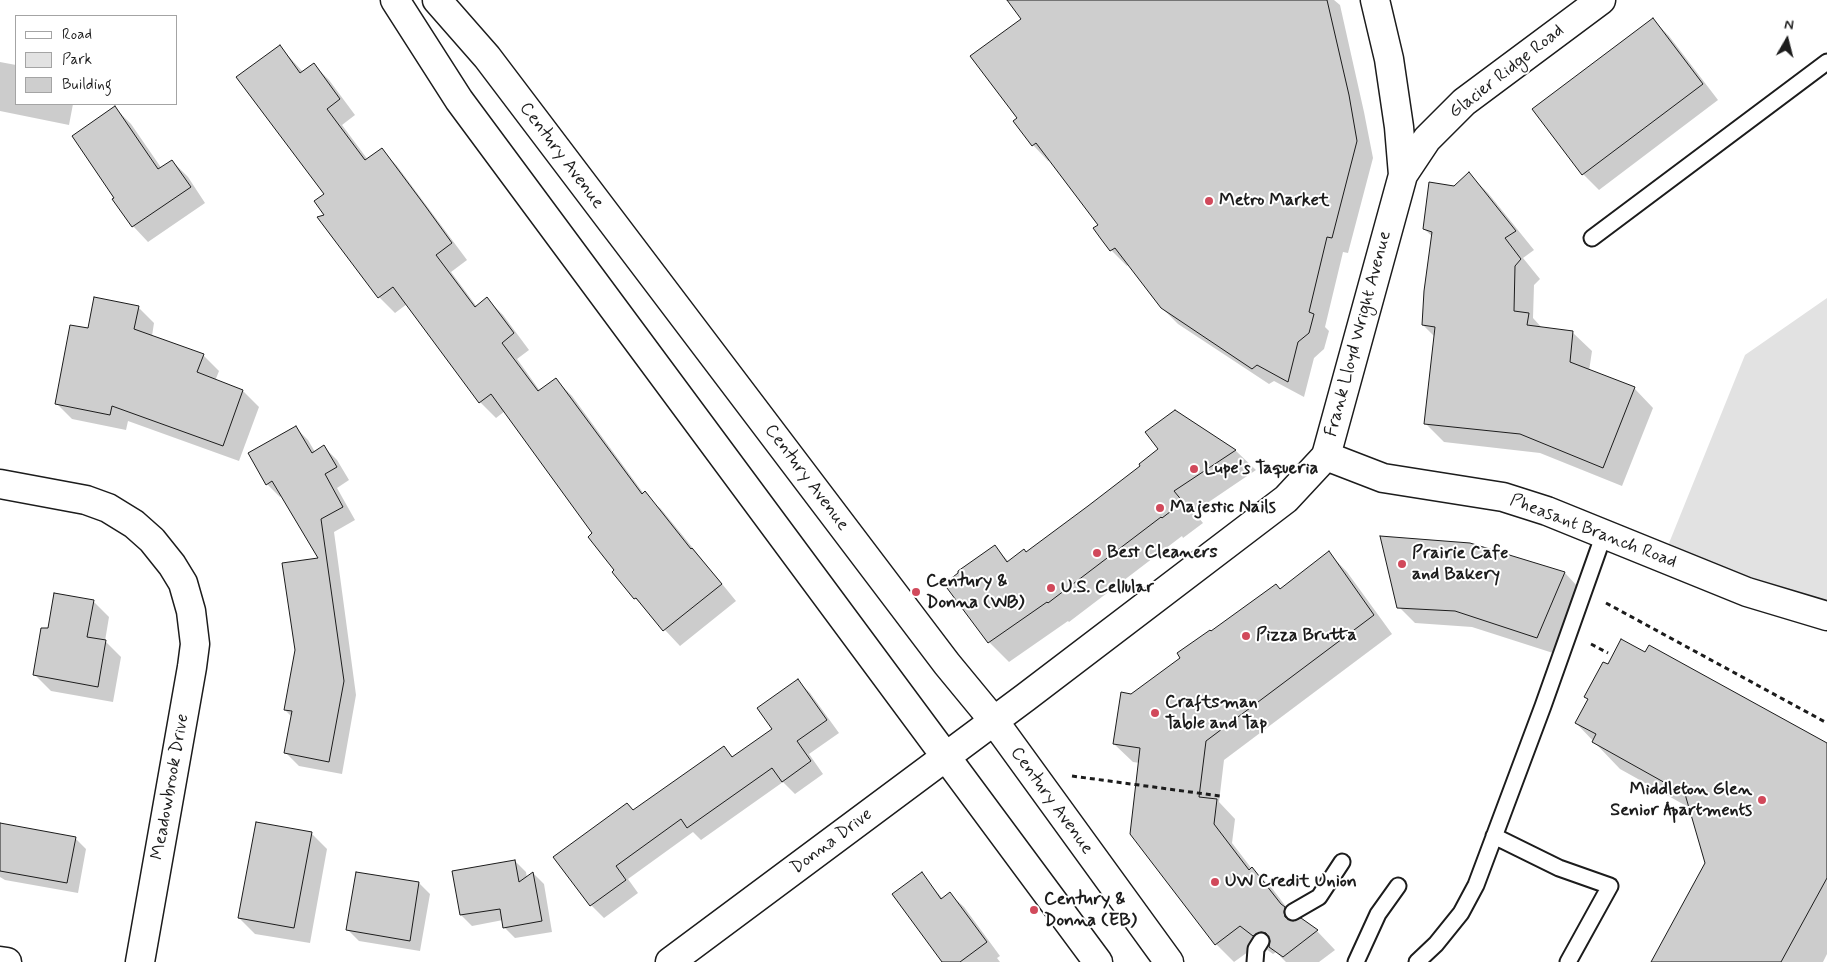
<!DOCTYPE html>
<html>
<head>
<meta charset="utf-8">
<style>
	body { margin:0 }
	#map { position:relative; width:1827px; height:962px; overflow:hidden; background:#fff; font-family:Mynerve,sans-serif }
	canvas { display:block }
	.legend { position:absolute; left:15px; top:15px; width:162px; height:90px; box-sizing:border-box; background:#fff; border:1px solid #a4a4a4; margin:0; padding:6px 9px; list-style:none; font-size:15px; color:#1c1c1c }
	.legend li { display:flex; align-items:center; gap:10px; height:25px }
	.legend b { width:25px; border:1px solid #a4a4a4 }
	.north { position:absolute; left:1762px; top:15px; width:50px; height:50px; -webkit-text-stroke:4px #fff; paint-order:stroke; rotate:8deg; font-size:14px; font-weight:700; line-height:20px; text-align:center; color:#1c1c1c }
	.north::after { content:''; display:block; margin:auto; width:18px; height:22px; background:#1c1c1c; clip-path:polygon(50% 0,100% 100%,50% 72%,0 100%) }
</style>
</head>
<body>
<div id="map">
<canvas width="1827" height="962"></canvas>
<ul class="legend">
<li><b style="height:6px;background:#fff"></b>Road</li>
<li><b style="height:14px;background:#e2e2e2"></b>Park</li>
<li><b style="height:14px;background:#cecece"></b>Building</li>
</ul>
<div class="north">N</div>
</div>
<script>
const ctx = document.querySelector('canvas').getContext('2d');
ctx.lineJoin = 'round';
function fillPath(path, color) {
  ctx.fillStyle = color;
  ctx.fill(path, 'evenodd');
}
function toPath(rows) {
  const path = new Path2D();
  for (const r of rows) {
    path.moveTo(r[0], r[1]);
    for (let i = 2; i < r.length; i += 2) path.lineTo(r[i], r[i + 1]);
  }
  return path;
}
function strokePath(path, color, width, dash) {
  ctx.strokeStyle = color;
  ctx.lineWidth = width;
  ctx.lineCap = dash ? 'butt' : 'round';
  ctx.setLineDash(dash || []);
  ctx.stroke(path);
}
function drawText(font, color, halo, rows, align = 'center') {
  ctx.font = font + ' Mynerve,sans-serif';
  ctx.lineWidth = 4;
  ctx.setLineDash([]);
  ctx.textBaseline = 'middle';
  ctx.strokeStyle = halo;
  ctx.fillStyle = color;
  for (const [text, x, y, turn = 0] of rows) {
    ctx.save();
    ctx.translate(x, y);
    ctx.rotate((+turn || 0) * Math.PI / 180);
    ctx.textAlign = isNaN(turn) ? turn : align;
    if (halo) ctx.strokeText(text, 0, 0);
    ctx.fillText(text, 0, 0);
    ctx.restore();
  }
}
fillPath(toPath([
	[1827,298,1827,616,1663,558,1745,355]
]), '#e2e2e2');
fillPath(toPath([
	[1009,0,1334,0,1340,5,1364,112,1373,158,1348,253,1343,252,1325,327,1329,331,1324,349,1314,358,1304,397,1274,381,1269,384,1178,324,1162,308,1129,264,1127,266,1111,250,1095,228,1099,225,1050,160,1048,161,1033,145,1019,118,1023,19],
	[1653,20,1669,36,1718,100,1599,190,1583,174,1534,109],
	[280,47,303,72,313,64,329,80,355,115,342,125,368,160,382,150,397,166,467,260,451,272,477,307,487,299,503,315,529,350,517,359,540,391,556,380,572,396,644,494,661,509,736,601,680,646,635,598,594,534,505,411,496,418,480,402,407,304,395,313,379,297,326,216,326,195],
	[0,62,16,65,16,104,73,104,69,125,0,111],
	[115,108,131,124,162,169,172,161,188,177,205,203,148,242,133,226],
	[1469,174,1488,193,1534,250,1523,258,1540,279,1534,285,1533,318,1543,329,1572,332,1592,351,1589,371,1634,388,1653,408,1622,486,1540,453,1444,442,1425,423,1435,337,1423,325,1433,237,1424,229,1454,187],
	[138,307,154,323,152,336,203,355,219,371,215,381,243,391,259,407,239,461,128,421,126,430,72,419,56,403,89,330],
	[1175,411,1236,451,1256,470,1194,512,1203,523,1183,538,1182,536,1069,622,1068,621,1009,662,989,642,995,547,1009,562,1026,554,1142,466,1160,450],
	[295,427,308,440,315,452,324,447,337,460,349,480,337,488,355,520,334,532,356,695,342,774,299,766,286,753,292,717,285,710,320,559,282,495,280,497,267,484],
	[1329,553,1347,572,1392,634,1224,760,1219,802,1235,819,1232,843,1252,869,1271,887,1297,921,1301,920,1317,931,1335,950,1319,962,1286,962,1276,952,1273,954,1259,944,1234,962,1216,944,1140,763,1133,762,1114,744,1131,696,1182,659,1211,632,1281,590],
	[1565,573,1580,589,1553,653,1472,627,1415,623,1399,607],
	[93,601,109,617,105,641,121,657,113,702,51,691,35,675,49,630],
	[797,680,810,693,839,733,809,754,823,774,795,794,783,782,701,840,693,832,628,879,638,893,604,918,591,905,634,811,724,748,734,758,774,729],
	[1576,723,1827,744,1827,954,1823,962,1653,962,1707,864,1690,808,1620,769],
	[0,828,75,838,86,849,78,893,5,880,0,877],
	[311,833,327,849,310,943,255,934,239,918],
	[515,861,526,872,527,878,533,873,544,884,552,932,515,938,504,927,503,920,472,926,461,915,454,872],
	[357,873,419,883,430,894,420,951,359,941,348,930],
	[921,874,943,899,950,894,964,907,1000,956,997,958,1000,962,944,962]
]), '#0003');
const building = toPath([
	[1007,0,1327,0,1349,95,1357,141,1332,238,1327,237,1309,312,1314,314,1309,333,1298,342,1288,382,1257,365,1252,369,1161,308,1115,248,1110,251,1101,239,1093,228,1098,225,1036,143,1032,146,1013,121,1017,118,970,56,1021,19,1007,0],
	[1653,18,1703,84,1582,175,1532,109,1653,18],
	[280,45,300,73,314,63,340,99,327,109,365,160,382,148,426,207,452,243,436,255,475,307,487,297,514,333,502,343,538,391,556,378,642,494,645,491,691,549,692,548,722,584,663,631,636,598,634,599,612,572,614,570,588,537,592,533,491,394,479,403,393,287,378,298,317,217,324,215,314,201,324,194,236,77,280,45],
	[115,106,158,169,172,160,191,187,132,227,112,199,114,198,72,136,115,106],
	[1469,172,1516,231,1505,238,1521,259,1515,266,1514,311,1529,313,1527,325,1573,331,1570,362,1635,387,1603,468,1520,434,1424,424,1435,327,1422,325,1424,291,1432,232,1423,229,1429,182,1454,186,1469,172],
	[94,297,139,306,134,329,204,354,197,372,243,390,223,446,112,406,110,415,55,404,70,325,88,328,94,297],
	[1175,410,1236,450,1174,491,1183,502,1162,518,1161,517,1048,603,1047,602,988,643,944,584,958,573,958,571,995,545,1007,562,1024,549,1026,552,1088,506,1140,466,1139,464,1158,449,1145,432,1175,410],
	[296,426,312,453,324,445,337,467,325,474,343,507,321,519,344,681,329,762,284,753,292,711,284,710,295,650,282,563,318,558,272,481,266,485,248,453,296,426],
	[1380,536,1470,543,1565,572,1537,638,1455,611,1397,608,1380,536],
	[1329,551,1374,615,1206,741,1199,797,1217,799,1214,824,1249,870,1252,867,1281,904,1285,907,1284,912,1285,917,1293,921,1301,918,1318,930,1283,957,1269,947,1270,941,1266,933,1261,932,1253,936,1240,926,1215,945,1130,834,1140,748,1113,744,1121,692,1131,694,1180,658,1177,653,1210,630,1211,631,1276,584,1280,589,1329,551],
	[54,593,94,600,87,637,106,640,98,687,33,675,41,628,48,628,54,593],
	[1621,639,1645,652,1649,645,1827,743,1827,878,1781,962,1651,962,1705,863,1685,794,1592,742,1596,734,1575,723,1588,699,1584,697,1603,662,1608,664,1621,639],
	[798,679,827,720,797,741,811,761,782,782,772,768,687,828,681,819,616,866,626,880,590,906,553,857,627,803,633,810,724,746,732,757,772,729,757,708,798,679],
	[256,822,312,832,294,928,238,918,256,822],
	[0,823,76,837,67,883,0,871,0,823],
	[515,860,519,882,533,872,542,921,503,928,500,909,460,915,452,871,515,860],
	[356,872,419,882,410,941,346,930,356,872],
	[922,872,941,899,950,892,987,942,960,962,942,962,892,894,922,872]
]);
fillPath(building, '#cecece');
strokePath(building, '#1c1c1c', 1);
const lane = toPath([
	[1592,238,1827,62],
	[1494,836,1559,868,1610,886,1568,962],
	[1293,912,1319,897,1342,862],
	[1255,962,1256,949,1261,941],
	[1356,962,1378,914,1398,886],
	[1417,962,1436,944,1461,913,1476,885,1543,706,1604,534]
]);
const street = toPath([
	[1403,175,1427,139,1464,102,1601,0],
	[1326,456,1403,175,1399,127,1389,59,1375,0],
	[0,484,86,500,108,508,134,524,152,540,172,565,183,583,191,611,195,644,192,667,140,962]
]);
const secondary = toPath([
	[395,0,459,100,1098,962],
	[437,0,487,57,947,664,994,721,1169,962],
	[0,961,7,962],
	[670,962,1026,697,1286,499,1326,456,1383,478,1503,497,1547,511,1747,592,1827,616]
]);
strokePath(lane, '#1c1c1c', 19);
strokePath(street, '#1c1c1c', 31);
strokePath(secondary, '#1c1c1c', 31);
strokePath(toPath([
	[1606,603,1827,723],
	[1591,644,1608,653],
	[1072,776,1220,796]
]), '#1c1c1c', 3, [5, 4]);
strokePath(lane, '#fff', 15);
strokePath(street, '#fff', 28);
strokePath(secondary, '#fff', 28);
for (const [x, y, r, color] of [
	[1209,201,5,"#d1495b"],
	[1194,469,5,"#d1495b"],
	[1160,508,5,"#d1495b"],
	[1097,553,5,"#d1495b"],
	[1402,564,5,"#d1495b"],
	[1051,588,5,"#d1495b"],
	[916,592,5,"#d1495b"],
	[1246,636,5,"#d1495b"],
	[1155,713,5,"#d1495b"],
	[1762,800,5,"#d1495b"],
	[1215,882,5,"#d1495b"],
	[1034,910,5,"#d1495b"]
]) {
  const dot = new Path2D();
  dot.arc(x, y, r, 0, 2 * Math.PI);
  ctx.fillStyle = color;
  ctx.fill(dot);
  strokePath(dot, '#fff', 2);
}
drawText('18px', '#1c1c1c', '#fff', [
	["Glacier Ridge Road",1507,72,-38],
	["Century Avenue",561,156,53],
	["Frank Lloyd Wright Avenue",1359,334,-75],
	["Century Avenue",806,478,53],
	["Pheasant Branch Road",1593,532,21],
	["Meadowbrook Drive",171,787,-80],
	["Century Avenue",1051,801,54],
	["Donna Drive",832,842,-37]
]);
drawText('bold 18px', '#1c1c1c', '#fff', [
	["Metro Market",1219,201],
	["Lupe's Taqueria",1204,469],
	["Majestic Nails",1170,508],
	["Best Cleaners",1107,553],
	["Prairie Cafe",1412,554],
	["and Bakery",1412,575],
	["Century &",926,582],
	["Donna (WB)",926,603],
	["U.S. Cellular",1061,588],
	["Pizza Brutta",1256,636],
	["Craftsman",1165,703],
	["Table and Tap",1165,724],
	["Middleton Glen",1752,790,"right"],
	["Senior Apartments",1752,811,"right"],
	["UW Credit Union",1225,882],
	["Century &",1044,900],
	["Donna (EB)",1044,921]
], 'left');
</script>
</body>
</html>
